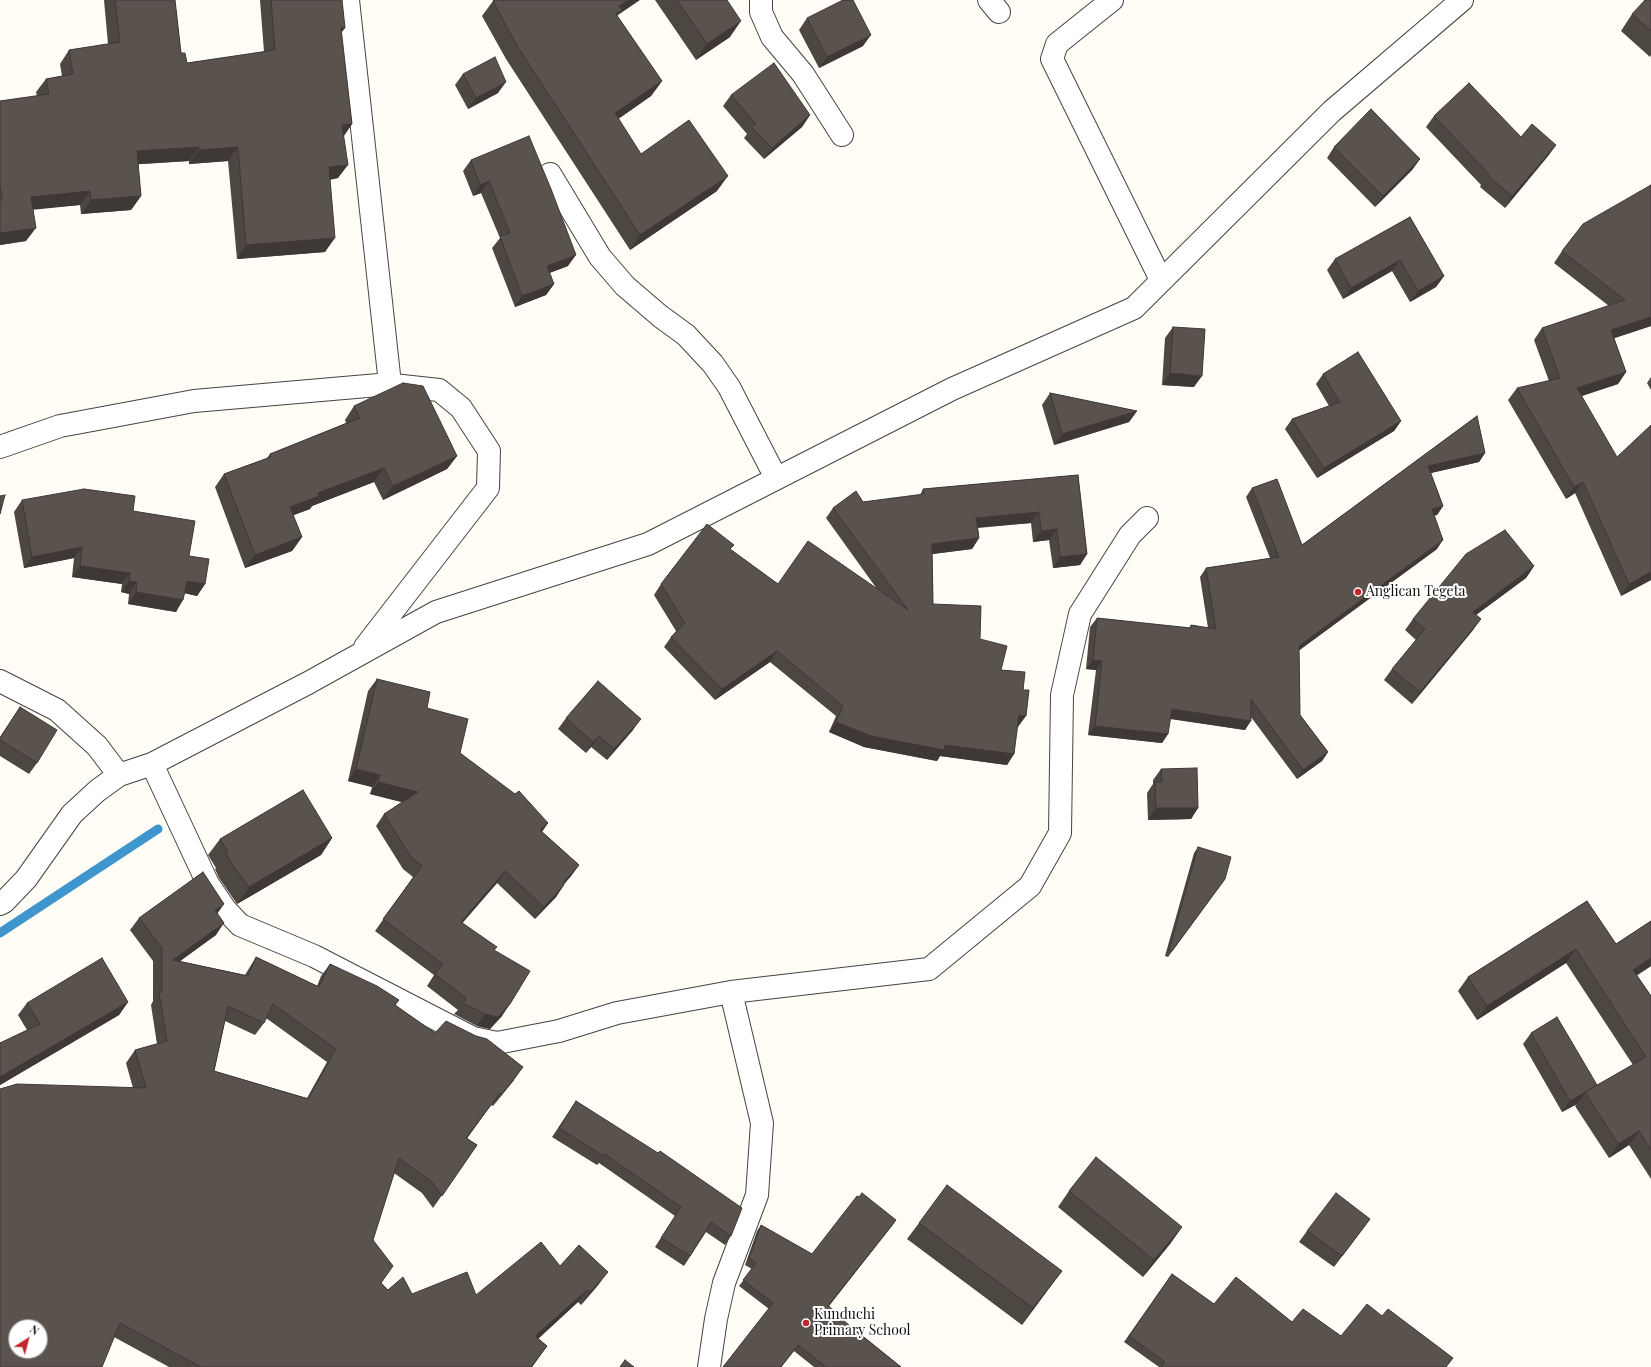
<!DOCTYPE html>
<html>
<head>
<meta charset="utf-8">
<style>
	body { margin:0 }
	#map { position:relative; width:1651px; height:1367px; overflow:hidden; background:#fffdf5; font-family:"Playfair Display",serif }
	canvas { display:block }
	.north { position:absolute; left:8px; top:1319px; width:40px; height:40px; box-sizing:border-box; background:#fff; border:1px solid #a0a0a0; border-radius:50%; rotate:36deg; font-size:11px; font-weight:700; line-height:16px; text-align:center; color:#111 }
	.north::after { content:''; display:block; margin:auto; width:14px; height:18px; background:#c4262e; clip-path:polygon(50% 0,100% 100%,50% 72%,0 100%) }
</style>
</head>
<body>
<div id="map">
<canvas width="1651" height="1367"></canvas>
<div class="north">N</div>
</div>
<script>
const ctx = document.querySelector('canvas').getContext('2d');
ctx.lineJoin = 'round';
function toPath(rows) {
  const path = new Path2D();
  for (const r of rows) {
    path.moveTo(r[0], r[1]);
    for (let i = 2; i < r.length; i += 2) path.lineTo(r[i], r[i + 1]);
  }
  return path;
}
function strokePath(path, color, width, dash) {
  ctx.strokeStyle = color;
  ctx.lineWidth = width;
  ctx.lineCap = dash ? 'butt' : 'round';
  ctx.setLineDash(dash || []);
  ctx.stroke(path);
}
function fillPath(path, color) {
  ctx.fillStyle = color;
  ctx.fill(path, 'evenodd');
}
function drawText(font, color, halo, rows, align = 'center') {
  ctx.font = font + ' "Playfair Display",serif';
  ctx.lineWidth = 4;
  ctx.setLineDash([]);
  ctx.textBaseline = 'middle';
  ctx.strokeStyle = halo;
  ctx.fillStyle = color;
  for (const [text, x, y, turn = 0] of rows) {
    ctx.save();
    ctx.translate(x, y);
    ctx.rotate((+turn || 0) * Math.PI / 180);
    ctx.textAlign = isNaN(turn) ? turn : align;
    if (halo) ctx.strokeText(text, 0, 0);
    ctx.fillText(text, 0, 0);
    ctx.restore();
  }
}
strokePath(toPath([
	[0,933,158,829]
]), '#3f96cf', 9);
const minor = toPath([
	[761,0,761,12,772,37,803,74,842,135],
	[989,0,999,12],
	[1112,0,1057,44,1052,59,1161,280],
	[550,174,600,257,625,286,660,316,686,335,713,364,729,387,776,478],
	[0,447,60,426,194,401,390,384,348,0],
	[365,647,488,488,489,451,461,408,439,390,393,385],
	[0,681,57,710,97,746,119,775],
	[152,764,208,884,225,909,240,925,314,956,473,1038,497,1043,559,1031,617,1013,731,992,929,969,1030,886,1060,833,1062,695,1080,614,1130,535,1147,518],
	[0,904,4,902,26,879,72,814,97,791,119,775,152,764,308,683,436,612,648,544,952,389,1134,308,1332,111,1462,0],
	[709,1367,716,1319,724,1283,757,1195,762,1123,731,992]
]);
strokePath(minor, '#444', 24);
strokePath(minor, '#fff', 22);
fillPath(toPath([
	[104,0,175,0,181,53,187,63,264,52,260,0,342,0,345,28,341,32,352,124,344,136,338,178,330,180,325,252,237,259,228,161,189,164,189,161,138,164,141,196,131,210,81,214,80,205,33,209,26,241,0,245,0,101,37,96,36,92,46,79,62,76,60,64,69,50,108,44],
	[655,0,727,0,730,37,696,60],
	[1651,0,1651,55,1650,57,1621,31,1632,14],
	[493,1,618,15,617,16,662,81,651,96,618,119,641,154,717,191,630,250,506,59,482,16],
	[807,18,863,46,819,68,799,30],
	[463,74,498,93,468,109,455,85],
	[731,95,810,115,802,127,764,159,744,138,747,134,723,106],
	[1434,116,1521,137,1556,145,1548,156,1505,208,1480,187,1481,185,1426,127],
	[1334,147,1420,159,1412,170,1375,207,1327,158],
	[471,160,568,266,549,273,554,284,546,295,515,307,492,248,500,238,481,193,473,196,463,171],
	[1651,185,1651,326,1614,338,1626,372,1618,384,1582,396,1651,580,1621,596,1575,493,1566,499,1508,400,1517,388,1549,381,1534,340,1542,328,1609,306,1554,263,1562,251],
	[1410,217,1444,276,1436,287,1410,302,1392,271,1343,299,1327,270,1335,259],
	[1173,327,1194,387,1162,385,1165,338],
	[1323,374,1401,421,1394,431,1317,478,1285,429,1292,419,1329,406,1316,384],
	[1651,377,1651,390,1647,383],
	[1050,393,1137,411,1129,422,1054,445,1042,405],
	[354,406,457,456,447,469,383,500,374,482,312,506,310,509,293,515,302,537,292,551,245,568,215,487,224,474,267,458,270,454,346,423,345,420],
	[1477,416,1485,453,1479,462,1431,473,1443,506,1437,515,1434,515,1437,549,1299,650,1300,715,1328,752,1322,761,1297,779,1251,717,1245,730,1170,719,1168,734,1162,743,1088,735,1096,670,1086,669,1090,627,1097,618,1189,628,1191,625,1208,628,1200,577,1206,568,1270,558,1246,497,1252,488,1302,545],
	[1078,475,1087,554,1080,565,1053,568,1049,540,1033,542,1031,523,978,528,979,538,972,549,932,554,933,604,980,639,1001,670,1018,727,1017,727,1014,754,1007,765,940,756,937,761,864,747,829,732,836,716,770,662,715,700,664,647,671,637,676,631,654,595,661,584,731,550,778,584,877,589,826,518,833,508,863,502,920,495,923,489],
	[22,500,133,511,189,556,205,584,197,596,185,593,176,612,128,604,129,594,121,592,122,584,72,577,74,558,24,568,14,512],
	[1534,566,1526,578,1476,615,1473,630,1412,704,1384,680,1392,669,1416,640,1405,630,1413,619],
	[377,679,427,708,460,753,548,823,542,832,579,865,571,876,564,884,556,897,535,919,497,883,462,923,494,950,502,1016,490,1029,477,1026,454,1014,458,1010,427,986,434,975,375,931,413,877,403,869,376,826,384,814,402,802,370,794,372,787,348,781,368,691],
	[20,707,37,763,29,774,0,756,0,737],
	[566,718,633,730,607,760,591,747,586,753,558,729],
	[1161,769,1198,808,1191,819,1148,820,1147,793,1153,784,1153,780],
	[332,838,321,855,237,904,219,878,215,869,216,868,208,855,220,839],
	[1198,847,1225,879,1168,957,1165,956,1194,853],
	[1587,901,1616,944,1651,921,1651,966,1637,975,1651,996,1651,1179,1629,1145,1609,1158,1575,1106,1577,1104,1562,1112,1523,1044,1531,1033,1597,1085,1633,1065,1566,963,1477,1020,1458,991,1468,977],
	[218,913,216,935,179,961,245,975,248,970,256,957,317,986,321,976,330,964,395,1005,435,1033,514,1080,493,1106,491,1105,467,1138,477,1145,433,1208,422,1193,394,1173,373,1240,381,1283,388,1290,412,1294,476,1295,560,1266,599,1284,581,1305,578,1302,538,1339,547,1346,532,1367,169,1367,114,1337,133,1088,126,1063,135,1050,157,1044,151,1005,153,1001,153,961,130,930,139,918],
	[266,1018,327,1062,307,1098,214,1071,225,1021,255,1035,264,1023],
	[128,1002,119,1015,0,1085,0,1043,27,1030,18,1015,27,1003],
	[576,1101,731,1236,725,1245,706,1232,684,1266,655,1247,675,1216,599,1163,597,1165,552,1137],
	[1069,1191,1182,1227,1170,1244,1143,1277,1058,1207],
	[1370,1219,1334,1267,1299,1242,1307,1231],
	[896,1220,829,1306,844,1321,901,1367,814,1367,794,1351,781,1367,723,1367,769,1309,739,1286,752,1269,745,1265,757,1231,761,1225,812,1254],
	[919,1223,1062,1271,1050,1287,1022,1325,907,1239],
	[1172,1274,1214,1304,1292,1322,1341,1336,1447,1367,1159,1367,1124,1342]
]), '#4d4742');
fillPath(toPath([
	[628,0,640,0,618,15,611,25,619,6],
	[741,21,730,37,696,60,707,44],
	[341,28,345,28,335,41],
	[871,35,863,46,819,68,827,57],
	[662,81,651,96,604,129,615,113],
	[506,82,498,93,468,109,476,98],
	[810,115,802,127,764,159,772,148],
	[352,124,342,138,342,125],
	[1556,145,1548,156,1505,208,1512,196],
	[199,147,189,161,127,165,137,151],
	[238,147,228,161,189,164,199,150],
	[1420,159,1412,170,1375,207,1383,196],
	[348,165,338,178,319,181,329,167],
	[728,176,717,191,630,250,640,235],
	[489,181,481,193,473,196,480,185],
	[90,191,80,205,21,211,31,197],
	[141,196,131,210,81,214,91,200],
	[36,228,26,241,0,245,0,233],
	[335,238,325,252,237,259,246,245],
	[576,255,568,266,539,277,547,266],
	[1400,260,1392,271,1343,299,1351,288],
	[1444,276,1436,287,1410,302,1418,291],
	[554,284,546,295,515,307,522,296],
	[1651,317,1651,326,1603,342,1611,330],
	[1626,372,1618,384,1569,400,1577,388],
	[1170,373,1202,376,1194,387,1162,385],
	[1137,411,1129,422,1054,445,1062,434],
	[1401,421,1394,431,1317,478,1324,468],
	[1485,453,1479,462,1422,475,1428,466],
	[457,456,447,469,383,500,393,486],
	[384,468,374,482,312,506,310,509,281,520,290,507,318,493],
	[1583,482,1575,493,1566,499,1574,487],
	[1443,506,1437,515,1426,518,1432,509],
	[1039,512,1031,523,969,528,976,518],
	[1057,529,1049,540,1033,542,1041,531],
	[302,537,292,551,245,568,255,555],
	[979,538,972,549,925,555,932,544],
	[1443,540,1437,549,1293,655,1299,646],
	[82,547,74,558,24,568,32,557],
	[1087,554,1080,565,1053,568,1060,557],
	[80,566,130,573,122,584,72,577],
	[1534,566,1526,578,1465,623,1473,612],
	[1651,572,1651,580,1621,596,1629,584],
	[129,581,137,582,129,594,121,592],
	[187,581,205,584,197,596,179,592],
	[136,592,183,600,176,612,128,604],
	[1481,619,1473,630,1412,704,1420,692],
	[777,651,770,662,715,700,722,689],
	[1093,660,1102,661,1096,670,1086,669],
	[1172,709,1251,721,1245,730,1166,718],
	[1019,715,1026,716,1018,727,1011,726],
	[641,719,633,730,607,760,614,749],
	[836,722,945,745,1014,754,1007,765,940,756,937,761,864,747,829,732],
	[1095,726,1168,734,1162,743,1088,735],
	[599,736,591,747,586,753,593,742],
	[1328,752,1322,761,1297,779,1303,770],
	[356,769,380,775,372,787,348,781],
	[378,782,418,792,409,804,370,794],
	[1156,808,1198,808,1191,819,1148,820],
	[548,823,539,835,540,830],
	[332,838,321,855,237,904,249,887],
	[579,865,571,876,555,895,563,883],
	[505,871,497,883,453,934,461,922],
	[564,885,556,897,535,919,544,907],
	[224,904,215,917,215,910],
	[224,923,216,935,164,973,173,960],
	[1576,949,1566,963,1477,1020,1487,1006],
	[1651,958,1651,966,1624,984,1633,970],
	[128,1002,119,1015,0,1085,0,1077],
	[510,1004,502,1016,490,1029,477,1026,485,1014],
	[523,1067,514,1080,493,1106,502,1094],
	[500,1093,491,1105,458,1151,466,1138],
	[1585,1093,1577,1104,1562,1112,1570,1101],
	[1639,1131,1629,1145,1609,1158,1618,1144],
	[1370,1219,1362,1230,1334,1267,1342,1256],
	[896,1220,892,1226,824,1312,828,1306],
	[1182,1227,1170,1244,1143,1277,1154,1260],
	[1062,1271,1050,1287,1022,1325,1033,1308],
	[608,1272,599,1284,581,1305,590,1292],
	[587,1290,578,1302,527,1349,535,1336],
	[547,1346,532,1367,531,1367]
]), '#3f3936');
const building = toPath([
	[115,0,175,0,181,53,185,53,187,63,275,50,271,0,342,0,345,28,341,28,352,124,342,125,348,165,329,167,335,238,246,245,238,147,199,150,199,147,137,151,141,196,91,200,90,191,31,197,36,228,0,233,0,200,2,200,0,186,0,101,49,94,46,79,73,74,69,50,120,42,115,0],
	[494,0,628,0,619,6,622,10,616,14,662,81,615,113,641,154,689,120,728,176,640,235,516,44,493,1,494,0],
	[677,0,727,0,741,21,707,44,677,0],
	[843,0,853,0,871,35,827,57,807,18,843,0],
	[1645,0,1651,0,1651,31,1632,14,1645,0],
	[495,57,506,82,476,98,463,74,495,57],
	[774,63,810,115,772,148,751,127,756,124,731,95,774,63],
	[1469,83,1521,137,1532,124,1556,145,1512,196,1488,176,1489,174,1434,116,1469,83],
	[1371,109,1420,159,1383,196,1334,147,1371,109],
	[529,136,551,189,576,255,547,266,554,284,522,296,500,236,510,233,489,181,480,185,471,160,529,136],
	[1651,185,1651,317,1611,330,1626,372,1577,388,1617,457,1651,425,1651,572,1629,584,1583,482,1574,487,1517,388,1560,378,1542,328,1625,300,1562,251,1583,224,1651,185],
	[1410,217,1444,276,1418,291,1400,260,1351,288,1335,259,1410,217],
	[1173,327,1205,329,1202,376,1170,373,1173,327],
	[1358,352,1401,421,1324,468,1292,419,1340,402,1323,374,1358,352],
	[403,383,423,386,457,456,393,486,384,468,318,493,319,496,290,507,302,537,255,555,224,474,271,457,270,454,360,418,354,406,403,383],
	[1050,393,1137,411,1062,434,1050,393],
	[1477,416,1485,453,1428,466,1443,506,1432,509,1443,540,1299,646,1300,715,1328,752,1303,770,1251,699,1251,721,1172,709,1168,734,1095,726,1102,661,1093,660,1097,618,1191,628,1191,625,1216,629,1206,568,1279,557,1252,488,1277,479,1302,545,1477,416],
	[1078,475,1087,554,1060,557,1057,529,1041,531,1039,512,976,518,979,538,932,544,933,604,981,606,980,639,1007,646,1001,670,1025,672,1023,690,1029,690,1026,716,1019,715,1014,754,945,745,944,750,871,736,836,722,843,706,777,651,722,689,671,637,685,623,661,584,707,524,734,545,730,549,778,584,808,541,908,610,833,508,856,491,863,502,924,494,923,489,1078,475],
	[84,489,135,496,133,511,195,521,189,556,209,559,205,584,187,581,183,600,136,592,137,582,129,581,130,573,80,566,82,547,32,557,22,500,84,489],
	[5,495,0,514,0,496,5,495],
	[1505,530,1534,566,1473,612,1481,619,1420,692,1392,669,1425,629,1413,619,1466,554,1505,530],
	[377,679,430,692,427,708,468,719,460,753,515,794,519,791,548,823,540,830,579,865,563,883,564,885,544,907,505,871,461,922,497,947,494,950,530,971,510,1004,498,1017,485,1014,463,1003,466,998,435,974,443,964,383,919,422,866,411,857,384,814,418,792,378,782,380,775,356,769,377,679],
	[598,681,641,719,614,749,599,736,593,742,566,718,598,681],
	[20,707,57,730,37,763,0,740,0,738,20,707],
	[1197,768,1198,808,1156,808,1155,782,1162,782,1161,769,1197,768],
	[303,790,332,838,249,887,230,861,226,853,228,852,220,839,303,790],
	[1198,847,1231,857,1225,879,1172,951,1169,950,1198,847],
	[203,872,224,904,215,910,224,923,173,960,248,976,256,957,319,987,330,964,377,986,399,1000,395,1005,435,1033,446,1021,476,1036,487,1039,523,1067,502,1094,500,1093,466,1138,477,1145,442,1196,431,1181,399,1158,373,1240,393,1266,381,1283,388,1290,403,1277,412,1294,467,1272,476,1295,541,1242,560,1266,579,1245,608,1272,590,1292,587,1290,535,1336,547,1346,531,1367,201,1367,120,1323,102,1367,0,1367,0,1089,17,1084,146,1088,135,1050,167,1041,159,992,162,992,162,948,139,918,203,872],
	[273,1004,336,1049,308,1099,214,1071,228,1006,264,1023,273,1004],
	[16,1327,40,1327,40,1351,16,1351,16,1327],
	[1587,901,1616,944,1651,921,1651,958,1633,970,1651,996,1651,1150,1639,1131,1618,1144,1585,1092,1646,1057,1576,949,1487,1006,1468,977,1587,901],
	[102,958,128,1002,0,1077,0,1043,40,1024,27,1003,102,958],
	[1557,1017,1597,1085,1570,1101,1531,1033,1557,1017],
	[576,1101,658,1153,660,1151,742,1208,731,1236,711,1222,690,1256,661,1238,681,1207,605,1154,604,1156,559,1128,576,1101],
	[1096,1157,1182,1227,1154,1260,1069,1191,1096,1157],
	[947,1185,1062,1271,1033,1308,919,1223,947,1185],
	[862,1193,896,1220,828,1306,846,1319,844,1321,901,1367,826,1367,798,1345,781,1367,723,1367,773,1303,743,1280,756,1263,749,1258,761,1225,812,1254,857,1196,859,1197,862,1193],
	[1336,1193,1370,1219,1342,1256,1307,1231,1336,1193],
	[1172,1274,1214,1304,1236,1277,1292,1322,1303,1309,1341,1336,1367,1304,1382,1316,1388,1309,1453,1358,1446,1367,1161,1367,1165,1362,1129,1336,1172,1274],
	[625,1360,634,1367,620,1367,625,1360]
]);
fillPath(building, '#5a524d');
strokePath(building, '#3f3936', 1);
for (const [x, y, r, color] of [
	[1358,592,4,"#c4262e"],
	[806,1323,4,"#c4262e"]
]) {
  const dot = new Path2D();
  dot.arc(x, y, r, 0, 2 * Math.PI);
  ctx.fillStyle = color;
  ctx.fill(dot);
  strokePath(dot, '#fff', 1.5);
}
drawText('14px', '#111', '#fff', [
	["Anglican Tegeta",1366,592],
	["Kunduchi",814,1315],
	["Primary School",814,1331]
], 'left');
</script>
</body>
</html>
